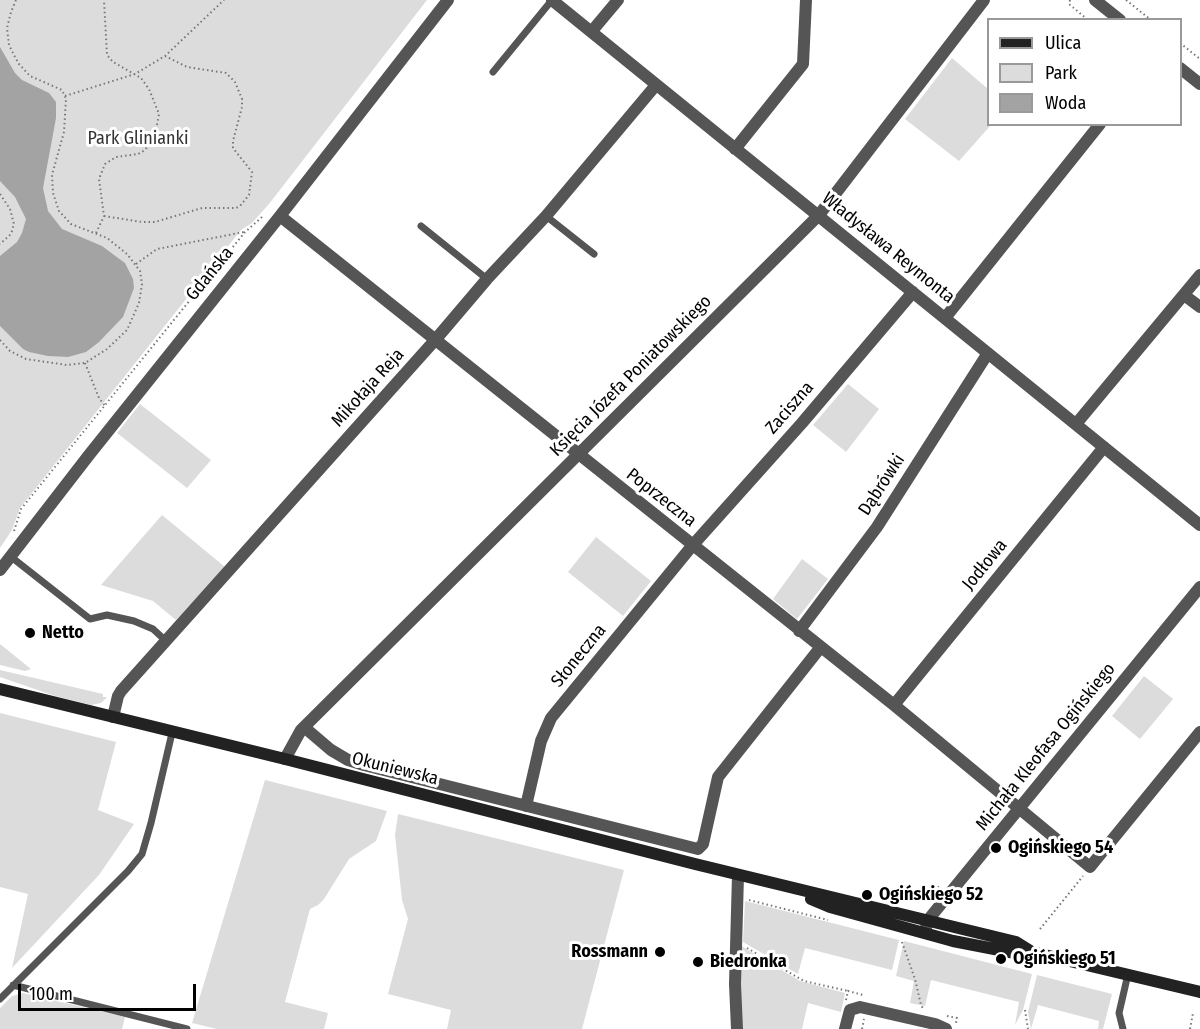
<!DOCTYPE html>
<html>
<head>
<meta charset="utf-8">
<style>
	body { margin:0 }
	#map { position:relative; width:1200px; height:1029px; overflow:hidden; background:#fff; font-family:"Fira Sans Condensed",sans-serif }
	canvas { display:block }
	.legend { position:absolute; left:987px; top:18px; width:195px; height:108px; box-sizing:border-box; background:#fff; border:2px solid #999; margin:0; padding:8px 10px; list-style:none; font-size:18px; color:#000 }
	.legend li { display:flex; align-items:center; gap:12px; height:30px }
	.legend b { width:30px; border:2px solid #999 }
	.scale { position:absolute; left:18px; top:984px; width:178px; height:27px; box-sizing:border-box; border:3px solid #000; border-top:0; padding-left:8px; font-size:18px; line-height:21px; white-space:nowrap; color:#000; -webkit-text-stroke:4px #fff; paint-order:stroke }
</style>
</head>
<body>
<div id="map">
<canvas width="1200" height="1029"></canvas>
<ul class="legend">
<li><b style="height:8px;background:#222"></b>Ulica</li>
<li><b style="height:16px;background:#dcdcdc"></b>Park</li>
<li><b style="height:16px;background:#a3a3a3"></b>Woda</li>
</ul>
<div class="scale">100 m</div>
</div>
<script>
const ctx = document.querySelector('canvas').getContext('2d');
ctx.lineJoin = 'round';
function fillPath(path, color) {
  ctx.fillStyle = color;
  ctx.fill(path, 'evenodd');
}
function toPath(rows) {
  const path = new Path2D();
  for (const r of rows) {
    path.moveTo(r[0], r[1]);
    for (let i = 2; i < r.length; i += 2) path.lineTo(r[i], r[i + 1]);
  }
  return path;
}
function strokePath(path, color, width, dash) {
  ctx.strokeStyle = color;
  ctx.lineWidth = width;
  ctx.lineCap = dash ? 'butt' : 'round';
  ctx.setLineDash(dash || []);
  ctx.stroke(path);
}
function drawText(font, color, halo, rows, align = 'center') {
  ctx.font = font + ' "Fira Sans Condensed",sans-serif';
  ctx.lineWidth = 6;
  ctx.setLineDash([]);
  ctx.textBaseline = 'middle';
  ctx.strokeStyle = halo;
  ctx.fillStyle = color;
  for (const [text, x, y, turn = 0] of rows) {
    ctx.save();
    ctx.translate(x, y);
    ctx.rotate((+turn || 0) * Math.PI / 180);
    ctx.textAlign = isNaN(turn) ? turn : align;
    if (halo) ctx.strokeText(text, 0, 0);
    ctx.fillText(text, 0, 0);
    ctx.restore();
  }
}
fillPath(toPath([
	[0,0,427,0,269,204,252,223,241,230,20,508,12,530,0,548],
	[952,58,988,89,988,124,991,125,959,161,905,119],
	[848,384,879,409,846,452,813,425],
	[140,404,211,460,187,488,117,433],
	[162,515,225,567,176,620,153,601,101,585],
	[596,537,651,581,623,616,568,572],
	[802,559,828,579,797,619,773,599],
	[0,644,31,669,25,671,0,665],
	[0,670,103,694,103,697,107,697,101,703,91,705,55,696,0,677],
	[1144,676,1173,699,1140,739,1112,716],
	[0,713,116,742,98,810,134,824,99,875,12,968,28,894,0,887],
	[265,780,387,811,376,841,349,859,324,899,318,905,310,909,285,1002,328,1013,324,1029,217,1029,192,1023],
	[398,814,624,870,582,1029,447,1029,451,1010,388,994,408,919,402,900,395,835],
	[745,901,899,940,892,970,805,948,798,974,743,942],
	[904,941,1032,974,1023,1010,1015,1025,1019,1002,931,980,925,1006,910,1003,914,981,896,976],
	[738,944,800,981,845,993,841,1012,808,1003,802,1029,739,1029],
	[1037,975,1112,994,1103,1029,1098,1029,1099,1021,1038,1005,1031,1029,1028,1012],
	[23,993,125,1017,122,1029,0,1029,0,1008,12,996]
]), '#dcdcdc');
fillPath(toPath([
	[0,47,15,73,22,80,49,93,56,102,56,118,43,188,48,211,62,229,102,246,114,255,125,263,133,279,134,288,123,317,99,342,86,352,68,357,48,356,29,352,23,349,0,326,0,256,17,242,22,233,26,219,15,197,0,181]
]), '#a3a3a3');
strokePath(toPath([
	[1070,0,1069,4,1088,20],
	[1126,0,1151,20],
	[1180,43,1200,59],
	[65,96,135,74,165,56,224,0],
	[0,194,10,209,14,224,11,234,0,244],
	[104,216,142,222,155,222,202,208,236,208,240,206,249,195,252,172,233,148,233,141,242,107,242,99,235,82,226,73,187,67,165,56],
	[96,233,104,216,99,179,105,164,116,157,138,154,145,150,155,136,159,114,149,89,141,78,113,62,107,55,104,0],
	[136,264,157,249,244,232],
	[0,340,10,351,26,359,67,365,85,363,107,349,127,330,139,303,142,284,140,271,127,254,107,238,71,224,59,211,53,193,52,175,64,132,66,99,62,90,30,76,19,64,14,55,9,45,7,28,11,12,16,0],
	[85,363,99,398,105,406],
	[14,531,21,509,245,232,262,217],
	[749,900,828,920],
	[926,901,940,885],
	[1040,929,1083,876],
	[902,942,915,979,921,1005,924,1010],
	[747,948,804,981,848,991],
	[846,1000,848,991,863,995],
	[1025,1010,1028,1029],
	[947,1016,957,1018,956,1023],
	[862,1029,864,1019],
	[1190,1029,1193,1013]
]), '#777', 2, [1.5, 3]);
strokePath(toPath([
	[493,72,552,0],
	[546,216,594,254],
	[421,226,487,279],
	[10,556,90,619,107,615,134,621,153,629,166,641],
	[13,985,187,1029],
	[0,999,128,871,142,854,151,823,172,733],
	[1123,1029,1119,1013,1128,974]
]), '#555', 7);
strokePath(toPath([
	[552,0,1200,525],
	[1095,0,1120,20],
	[592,31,618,0],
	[1180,68,1200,84],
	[735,149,803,64,806,0],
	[280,216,894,705,1090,867,1200,732],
	[1184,295,1200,307],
	[945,318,1100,124],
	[1076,424,1200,275],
	[0,570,89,455,280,216,448,0],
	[799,631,877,527,988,353],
	[894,705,1104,447],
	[113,717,118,696,121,691,436,339,487,279,546,216,656,85],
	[304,727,331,750,348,760,364,765,698,849,703,844,718,777,820,648],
	[285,759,301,730,819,215,984,0],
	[526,806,541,741,551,718,692,546,802,423,913,292],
	[926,928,928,920,1200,587],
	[737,1029,735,984,738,875],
	[845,1029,850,1010,860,1007,935,1024,946,1029]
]), '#555', 12);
strokePath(toPath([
	[0,689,285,759,695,864,1016,942,1032,952],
	[811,899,830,907,953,941,1015,953,1032,952,1200,992]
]), '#222', 12);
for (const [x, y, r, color] of [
	[30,633,6,"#000"],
	[996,848,6,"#000"],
	[867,895,6,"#000"],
	[660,952,6,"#000"],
	[1001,959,6,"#000"],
	[698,962,6,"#000"]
]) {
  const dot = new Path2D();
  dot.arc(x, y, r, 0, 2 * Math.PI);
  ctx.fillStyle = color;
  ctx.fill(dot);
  strokePath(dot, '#fff', 2);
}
drawText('18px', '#333', '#fff', [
	["Park Glinianki",138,139]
]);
drawText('18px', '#000', '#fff', [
	["Władysława Reymonta",888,248,39],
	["Gdańska",210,274,-51],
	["Księcia Józefa Poniatowskiego",631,376,-45],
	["Mikołaja Reja",368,388,-48],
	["Zaciszna",790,408,-49],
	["Dąbrówki",882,485,-57],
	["Poprzeczna",661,498,38],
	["Jodłowa",985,565,-51],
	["Słoneczna",579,656,-51],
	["Michała Kleofasa Ogińskiego",1046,747,-51],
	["Okuniewska",395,769,14]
]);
drawText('bold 18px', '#000', '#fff', [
	["Netto",42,633],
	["Ogińskiego 54",1008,848],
	["Ogińskiego 52",879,895],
	["Rossmann",648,952,"right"],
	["Ogińskiego 51",1013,959],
	["Biedronka",710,962]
], 'left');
</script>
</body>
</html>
